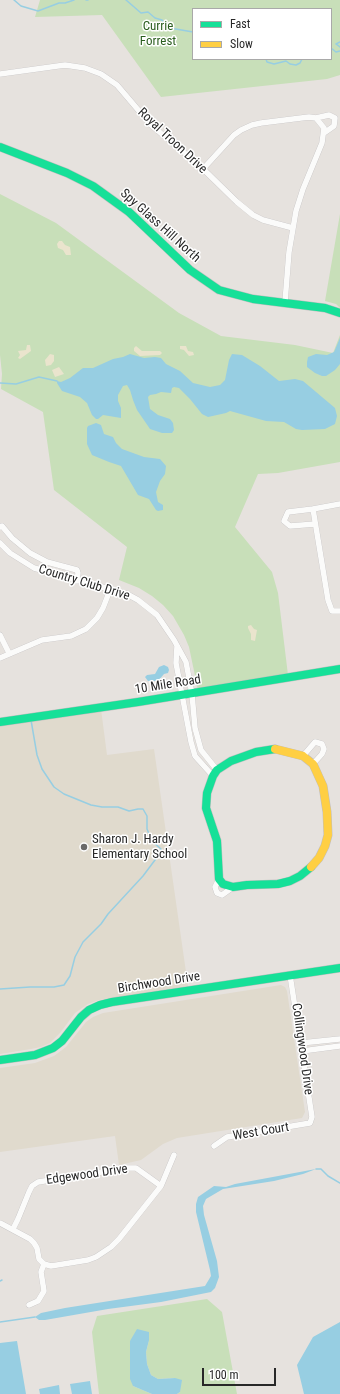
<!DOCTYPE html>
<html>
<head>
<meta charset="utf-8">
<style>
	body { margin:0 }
	#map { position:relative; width:340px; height:1394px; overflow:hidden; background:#e6e2de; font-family:"Roboto Condensed",sans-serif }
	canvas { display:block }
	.legend { position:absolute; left:192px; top:8px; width:140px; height:52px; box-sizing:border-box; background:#fff; border:1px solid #a9a9a9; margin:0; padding:5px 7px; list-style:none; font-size:12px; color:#282828 }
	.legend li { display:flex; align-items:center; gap:8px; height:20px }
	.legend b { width:20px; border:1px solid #a9a9a9 }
	.scale { position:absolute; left:202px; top:1368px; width:74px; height:18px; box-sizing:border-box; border:2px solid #282828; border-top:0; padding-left:5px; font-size:12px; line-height:14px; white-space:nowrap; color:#282828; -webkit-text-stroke:3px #fff; paint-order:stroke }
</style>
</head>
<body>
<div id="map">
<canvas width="340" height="1394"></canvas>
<ul class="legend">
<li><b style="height:5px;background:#16e098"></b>Fast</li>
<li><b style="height:5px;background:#ffcf43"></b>Slow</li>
</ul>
<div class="scale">100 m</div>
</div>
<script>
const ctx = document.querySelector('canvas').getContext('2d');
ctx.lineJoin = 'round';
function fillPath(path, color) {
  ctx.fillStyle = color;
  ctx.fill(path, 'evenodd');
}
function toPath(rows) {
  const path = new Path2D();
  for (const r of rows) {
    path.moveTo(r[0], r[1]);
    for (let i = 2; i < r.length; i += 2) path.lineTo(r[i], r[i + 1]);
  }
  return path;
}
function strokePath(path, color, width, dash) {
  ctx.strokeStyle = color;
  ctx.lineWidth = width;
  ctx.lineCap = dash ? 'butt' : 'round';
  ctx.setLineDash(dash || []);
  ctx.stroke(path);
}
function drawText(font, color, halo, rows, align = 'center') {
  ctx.font = font + ' "Roboto Condensed",sans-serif';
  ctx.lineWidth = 3;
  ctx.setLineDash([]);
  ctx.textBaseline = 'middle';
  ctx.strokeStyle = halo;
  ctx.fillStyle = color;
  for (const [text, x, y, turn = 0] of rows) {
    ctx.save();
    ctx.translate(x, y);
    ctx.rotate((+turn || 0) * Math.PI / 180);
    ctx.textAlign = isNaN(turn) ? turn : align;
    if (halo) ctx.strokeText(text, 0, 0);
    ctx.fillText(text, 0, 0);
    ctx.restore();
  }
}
fillPath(toPath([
	[101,709,107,755,154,749,188,986,99,1000,88,1004,75,1013,60,1033,50,1043,41,1047,31,1049,0,1054,0,724],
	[281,985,285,987,287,991,305,1112,302,1118,177,1138,163,1144,141,1160,119,1165,115,1136,0,1152,0,1068,35,1063,54,1056,66,1047,86,1022,93,1017,103,1013]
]), '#e0dacd');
fillPath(toPath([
	[40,0,340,0,340,75,327,79,161,97,102,15,35,17],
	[193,9,331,9,331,59,193,59],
	[0,194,56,223,179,313,221,336,295,345,333,353,340,335,340,462,278,473,258,474,235,527,272,572,278,593,288,675,198,690,189,647,184,635,173,616,163,605,152,596,139,588,119,580,127,547,54,490,43,412,1,389,2,374,0,355],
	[340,214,340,308,336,304,325,301],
	[207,1299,222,1312,237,1394,177,1394,180,1392,175,1378,158,1379,151,1375,147,1364,146,1352,149,1340,133,1386,152,1394,99,1394,92,1332,97,1316]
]), '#c8dfb9');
fillPath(toPath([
	[59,241,62,241,65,245,70,247,71,255,66,255,63,250,58,248,57,244],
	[27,345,30,345,31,351,20,359,18,358,20,355,18,351,26,350],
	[136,346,142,351,160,351,162,353,160,355,140,356,134,351,134,348],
	[180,346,186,346,188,351,193,352,194,355,189,356,184,350,180,349],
	[50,354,54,355,54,361,51,365,46,366,45,360],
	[59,367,64,374,55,377,52,370],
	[251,625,254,629,257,630,255,641,251,640,251,634,248,628,248,626]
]), '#eae4cd');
fillPath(toPath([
	[340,338,340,364,335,370,326,376,322,376,315,373,307,367,307,362,308,357,316,354,327,355,334,352],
	[130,354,144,358,155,357,161,358,166,364,180,371,193,383,210,387,220,385,225,380,229,360,232,354,242,355,260,366,279,381,295,379,303,381,335,408,337,416,335,424,325,429,302,430,296,429,284,422,266,421,230,411,226,413,208,417,202,414,190,399,179,388,174,387,172,388,171,393,161,392,156,394,150,395,148,397,150,409,158,415,170,419,173,423,174,430,172,433,162,433,150,429,148,426,137,410,133,400,130,390,127,385,123,386,118,395,118,401,121,408,121,418,103,415,98,419,96,419,92,415,87,403,80,397,62,391,57,383,57,381,61,382,70,378,83,368,93,368,113,359,123,357],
	[96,423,101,425,104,434,113,437,116,443,122,449,144,457,160,459,166,466,165,474,160,481,156,492,158,502,163,505,163,510,158,511,156,510,149,499,138,495,121,466,109,462,92,455,87,444,87,428,88,426],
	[164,665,168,667,169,670,168,673,164,674,158,681,148,681,145,677,147,675,155,674,159,667],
	[316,1169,303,1174,274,1181,223,1189,206,1199,203,1206,204,1215,217,1261,219,1277,215,1288,211,1292,161,1302,108,1309,45,1320,39,1320,35,1317,41,1313,65,1308,205,1286,211,1276,210,1270,196,1212,196,1204,198,1197,214,1186,226,1187,235,1184],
	[340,1322,340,1394,304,1394,297,1365,313,1337],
	[137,1329,149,1332,149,1340,146,1352,147,1364,151,1375,158,1379,175,1378,182,1380,180,1392,177,1394,152,1394,133,1386,130,1379,130,1341],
	[17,1341,26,1394,0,1394,0,1343],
	[90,1381,92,1394,72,1394,70,1384],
	[59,1385,60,1394,40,1394,39,1389]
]), '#97cee2');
strokePath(toPath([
	[14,0,21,6,38,11,59,3,65,3,74,0],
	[86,0,88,0],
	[126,0,141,13,148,12,155,18,162,20,165,25,170,28,193,32],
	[340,42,336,44,340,47],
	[331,48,336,52,340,51],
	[266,59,267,62,274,64,286,61,290,64,296,65,300,63,302,59],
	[0,383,16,384,39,377,57,381],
	[0,989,30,987,54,987,64,985,70,976,75,957,83,942,101,924,108,914,143,876,161,852,161,849,152,841,147,829,147,816,143,809,138,809,129,811,118,807,102,807,91,805,64,794,54,787,42,769,37,755,31,720],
	[316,1169,321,1169,328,1176,340,1183],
	[0,1281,2,1280],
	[0,1322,35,1317]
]), '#97cee2', 1.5);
const street = toPath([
	[0,74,65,65,85,68,101,74,117,85,151,125,199,165,237,202,253,215,263,220,293,228],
	[316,118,329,115,335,118,334,126,324,133],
	[203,169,234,135,241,130,252,125,261,123,309,117,316,118,324,128,322,143,303,189,296,211,289,252,285,302],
	[340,504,313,509,328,600,332,611,340,611],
	[313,509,288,512,284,521,290,526,315,524],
	[0,527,2,526,12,538,30,553,47,562,77,570,78,573,77,581],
	[0,543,10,553,34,568,127,594,138,600,157,615,174,640,186,662,192,694,195,728,201,750,217,770],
	[0,635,9,653],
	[177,646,176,663,191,742,195,756,213,776],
	[0,658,42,640,71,636,86,629,97,618,103,608,110,590],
	[303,756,315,742,322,744,324,749,322,754,313,764],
	[219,879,215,887,217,893,222,895,233,887],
	[301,1043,340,1039],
	[302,1051,340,1046],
	[214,1146,227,1137,310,1123,312,1117,290,975],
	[0,1223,30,1239,34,1243,37,1248,39,1259,44,1264,41,1272,44,1291,38,1301,29,1305],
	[13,1229,18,1219,29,1192,32,1186,38,1182,127,1168,136,1168,161,1186],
	[44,1264,51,1266,88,1260,96,1257,111,1247,119,1239,161,1186,174,1155]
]);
const fast = toPath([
	[0,147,67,173,93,186,129,212,190,270,219,290,253,299,325,308,340,313],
	[0,722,138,702,340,669],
	[275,749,256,752,231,761,217,770,213,776,207,793,206,808,217,841,219,879,223,884,233,887,247,885,278,884,290,881,300,876,311,867],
	[0,1060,35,1055,53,1048,62,1041,81,1017,89,1010,100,1005,112,1002,340,968]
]);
const slow = toPath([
	[275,749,303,756,313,764,323,786,327,812,328,835,325,846,319,858,311,867]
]);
strokePath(street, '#c0bebf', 6);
strokePath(fast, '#c0bebf', 9);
strokePath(slow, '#c0bebf', 9);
strokePath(street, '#fbfbfa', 5.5);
strokePath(fast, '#16e098', 8);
strokePath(slow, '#ffcf43', 8);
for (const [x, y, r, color] of [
	[84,847,4,"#6a6968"]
]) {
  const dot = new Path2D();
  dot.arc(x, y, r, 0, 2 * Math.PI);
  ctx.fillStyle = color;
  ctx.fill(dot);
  strokePath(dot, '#fff', 1.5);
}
drawText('13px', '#2b5e1f', '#fff', [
	["Currie",158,27],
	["Forrest",158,42]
]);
drawText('13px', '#282828', '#fff', [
	["Royal Troon Drive",172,141,43],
	["Spy Glass Hill North",160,226,42],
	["Country Club Drive",84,583,17],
	["10 Mile Road",168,685,-9],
	["Birchwood Drive",159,983,-9],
	["Collingwood Drive",302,1049,82],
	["West Court",261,1132,-9],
	["Edgewood Drive",87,1175,-8]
]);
drawText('13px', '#282828', '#fff', [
	["Sharon J. Hardy",92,840],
	["Elementary School",92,855]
], 'left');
</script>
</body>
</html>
